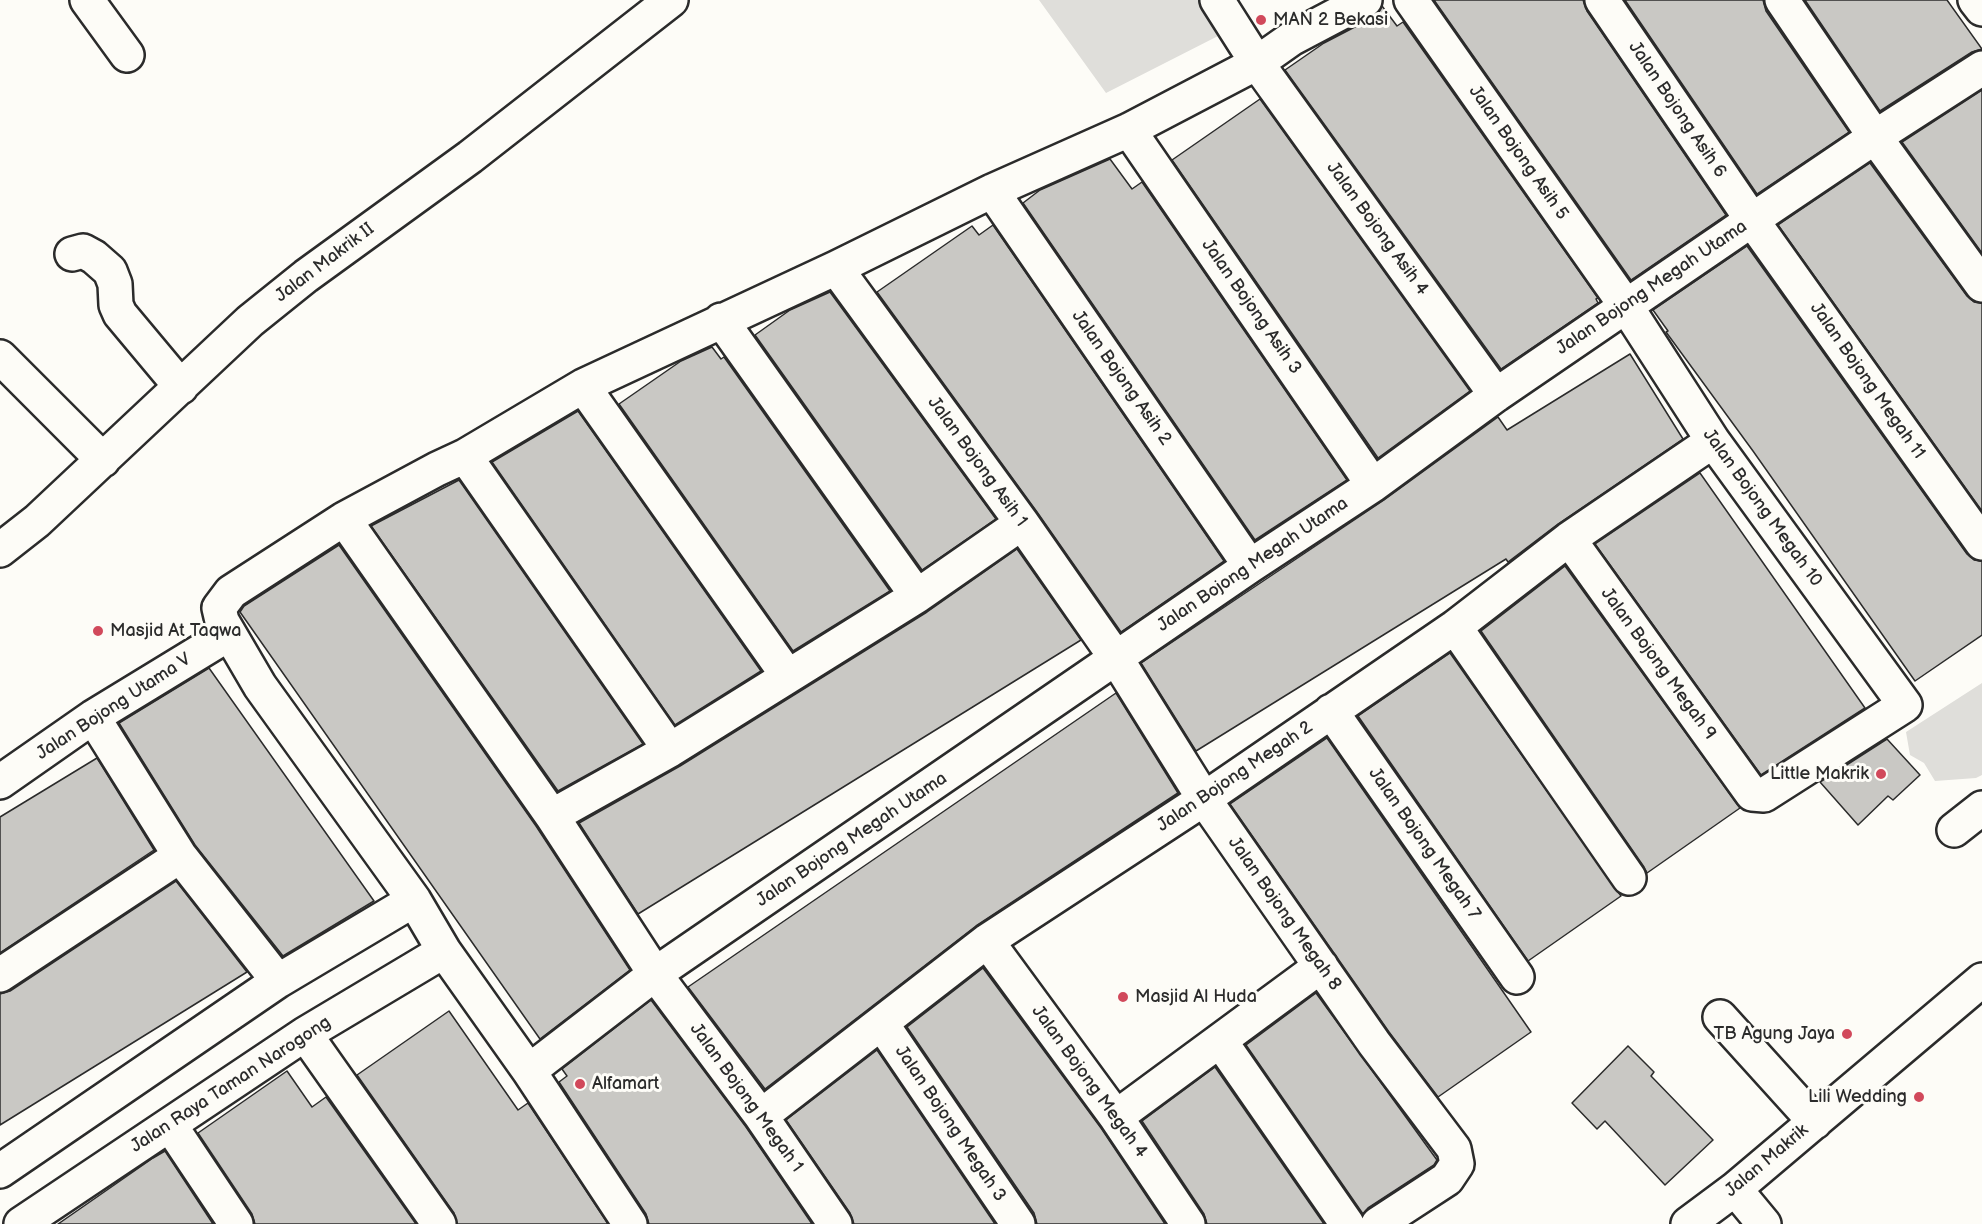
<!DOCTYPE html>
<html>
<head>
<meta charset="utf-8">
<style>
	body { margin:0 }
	canvas { display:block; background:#fdfcf7 }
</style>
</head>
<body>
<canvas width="1982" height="1224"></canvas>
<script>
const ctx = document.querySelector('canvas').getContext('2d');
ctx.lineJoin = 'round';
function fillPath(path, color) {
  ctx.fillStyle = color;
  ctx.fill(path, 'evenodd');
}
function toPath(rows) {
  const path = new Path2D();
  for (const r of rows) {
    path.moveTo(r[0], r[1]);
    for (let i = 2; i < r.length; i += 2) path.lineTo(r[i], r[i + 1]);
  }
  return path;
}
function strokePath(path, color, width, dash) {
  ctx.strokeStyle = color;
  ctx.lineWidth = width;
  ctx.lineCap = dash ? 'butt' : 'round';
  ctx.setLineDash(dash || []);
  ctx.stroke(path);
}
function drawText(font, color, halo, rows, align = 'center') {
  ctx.font = font + ' "Balsamiq Sans",sans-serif';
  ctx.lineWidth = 6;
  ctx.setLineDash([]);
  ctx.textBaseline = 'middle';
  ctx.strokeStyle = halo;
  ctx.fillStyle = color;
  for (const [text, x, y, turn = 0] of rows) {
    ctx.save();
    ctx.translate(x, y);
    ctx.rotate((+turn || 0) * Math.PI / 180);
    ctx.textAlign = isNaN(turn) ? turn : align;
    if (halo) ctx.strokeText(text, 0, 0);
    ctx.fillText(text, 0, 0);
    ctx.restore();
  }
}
fillPath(toPath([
	[1039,0,1198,0,1220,35,1106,93],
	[1982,683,1982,775,1976,778,1935,781,1924,763,1910,755,1906,732]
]), '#dfdeda');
const building = toPath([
	[1434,0,1583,0,1587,11,1726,215,1631,280,1434,0],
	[1625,0,1763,0,1766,11,1849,132,1757,194,1625,0],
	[1805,0,1947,0,1982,49,1972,52,1880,111,1805,0],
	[1382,6,1397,26,1403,22,1598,298,1596,299,1598,303,1501,369,1285,70,1324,43,1374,17,1380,10,1382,6],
	[1982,90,1982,253,1902,142,1982,90],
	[1260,99,1470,391,1378,458,1172,160,1260,99],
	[1110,159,1132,189,1142,182,1347,480,1255,540,1023,203,1040,190,1110,159],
	[1870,163,1967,296,1974,302,1982,303,1982,511,1778,225,1870,163],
	[993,225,1224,561,1121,632,1037,512,877,292,972,226,979,235,993,225],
	[1747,246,1967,554,1974,560,1982,561,1982,635,1915,681,1753,451,1666,332,1668,331,1653,310,1747,246],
	[830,292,996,519,922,570,755,335,790,310,830,292],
	[712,347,721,359,724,357,890,591,793,651,619,404,681,361,712,347],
	[1630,354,1683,439,1558,524,1508,562,1506,559,1196,751,1141,663,1384,500,1498,417,1507,430,1630,354],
	[578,411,761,671,675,725,492,462,578,411],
	[1700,473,1865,708,1761,775,1595,544,1700,473],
	[459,480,643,744,558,791,371,526,459,480],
	[339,545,536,826,630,970,540,1039,240,612,244,606,339,545],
	[1017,549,1081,640,638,914,579,823,680,766,927,612,1017,549],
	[1565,566,1740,808,1647,873,1644,867,1481,631,1565,566],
	[1450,653,1621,896,1528,961,1358,716,1450,653],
	[209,668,374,901,283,956,195,845,119,723,209,668],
	[1116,693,1178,793,976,926,765,1089,688,987,1116,693],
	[1327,738,1531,1032,1438,1097,1389,1032,1230,804,1327,738],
	[1887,739,1920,775,1893,800,1888,796,1858,825,1820,782,1887,739],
	[97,758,154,850,0,953,0,817,97,758],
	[176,881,247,972,0,1125,0,994,10,991,176,881],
	[983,968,1101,1128,1165,1224,1037,1224,1034,1213,907,1027,983,968],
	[1316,993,1437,1160,1434,1165,1368,1208,1363,1214,1246,1045,1316,993],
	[651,1000,746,1127,812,1224,649,1224,646,1214,559,1082,567,1076,562,1069,651,1000],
	[449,1011,518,1110,528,1103,608,1224,457,1224,454,1213,357,1075,449,1011],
	[1628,1046,1654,1072,1651,1076,1713,1140,1665,1185,1605,1121,1597,1129,1572,1103,1628,1046],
	[877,1050,995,1224,854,1224,850,1213,786,1120,877,1050],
	[1215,1067,1324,1224,1207,1224,1204,1214,1142,1121,1215,1067],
	[287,1071,312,1107,326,1097,416,1224,255,1224,252,1214,198,1133,287,1071],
	[165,1151,213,1224,58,1224,153,1158,165,1151]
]);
fillPath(building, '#c9c8c4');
strokePath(building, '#2b2b2b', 1.5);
const minor = toPath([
	[87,0,127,55],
	[1217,0,1257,63,1496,395],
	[1411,0,1626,306,1713,441,1905,705,1764,795,1752,794,1569,539],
	[1602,0,1752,220,1982,543],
	[1782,0,1875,137,1982,285],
	[1975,0,1982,9],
	[1129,130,1373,485],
	[992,191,1250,566],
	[72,254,83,251,94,257,110,271,115,284,116,305,120,314,181,387],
	[836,268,1022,523,1116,658,1204,799,1374,1043,1454,1149,1457,1164,1447,1179,1378,1224],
	[721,320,917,596],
	[0,357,103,460],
	[583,386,787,675],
	[465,456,670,750],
	[344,519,552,816,655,974,761,1116,835,1224],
	[0,550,37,521,250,321,306,276,470,157,671,0],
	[1455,627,1629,878],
	[1331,711,1517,977],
	[93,717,180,856,278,981],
	[0,782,93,717,229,634],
	[552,816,670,750,917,596,1022,523],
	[1954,830,1982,808],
	[987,941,1116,1117,1188,1224],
	[0,975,180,856],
	[1720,1017,1815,1122],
	[882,1024,1018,1224],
	[305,1034,439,1224],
	[1221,1042,1347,1224],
	[529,1071,655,974,1250,566,1373,485,1496,395,1752,220,1875,137,1982,68],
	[761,1116,987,941,1204,799,1455,627,1569,539,1713,441],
	[1116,1117,1321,966],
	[170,1125,236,1224],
	[0,1171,278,981,414,900],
	[1735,1189,1764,1224],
	[21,1224,305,1034,444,951],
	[630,1224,529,1071,444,951,414,900,260,686,222,621,219,608,231,592,344,519,437,469,465,456,583,386,836,268,992,191,1129,130,1257,63,1291,39,1365,0],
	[1688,1224,1735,1189,1982,980]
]);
strokePath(minor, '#2b2b2b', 38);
strokePath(minor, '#fdfcf7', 33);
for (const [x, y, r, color] of [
	[1261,20,6,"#d1495b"],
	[98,631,6,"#d1495b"],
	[1881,774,6,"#d1495b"],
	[1123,997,6,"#d1495b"],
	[1847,1034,6,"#d1495b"],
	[580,1084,6,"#d1495b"],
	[1919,1097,6,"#d1495b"]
]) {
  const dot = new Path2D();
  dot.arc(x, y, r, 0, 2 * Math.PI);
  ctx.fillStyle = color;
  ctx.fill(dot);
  strokePath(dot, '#fdfcf7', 2);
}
drawText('18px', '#2b2b2b', '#fdfcf7', [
	["MAN 2 Bekasi",1273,20],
	["Masjid At Taqwa",110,631],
	["Little Makrik",1869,774,"right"],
	["Masjid Al Huda",1135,997],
	["TB Agung Jaya",1835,1034,"right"],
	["Alfamart",592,1084],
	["Lili Wedding",1907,1097,"right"]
], 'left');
drawText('18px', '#2b2b2b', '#fdfcf7', [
	["Jalan Bojong Asih 6",1677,110,56],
	["Jalan Bojong Asih 5",1518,153,55],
	["Jalan Bojong Asih 4",1377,229,54],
	["Jalan Makrik II",325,263,-37],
	["Jalan Bojong Megah Utama",1652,288,-34],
	["Jalan Bojong Asih 3",1251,307,55],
	["Jalan Bojong Asih 2",1121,378,55],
	["Jalan Bojong Megah 11",1867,381,55],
	["Jalan Bojong Asih 1",977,462,54],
	["Jalan Bojong Megah 10",1762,508,54],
	["Jalan Bojong Megah Utama",1253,565,-34],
	["Jalan Bojong Megah 9",1658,664,54],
	["Jalan Bojong Utama V",114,707,-33],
	["Jalan Bojong Megah 2",1235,777,-34],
	["Jalan Bojong Megah Utama",852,840,-34],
	["Jalan Bojong Megah 7",1424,844,55],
	["Jalan Bojong Megah 8",1284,914,55],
	["Jalan Bojong Megah 4",1089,1082,54],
	["Jalan Raya Taman Narogong",231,1085,-33],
	["Jalan Bojong Megah 1",746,1098,54],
	["Jalan Bojong Megah 3",950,1124,56],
	["Jalan Makrik",1767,1161,-40]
]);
</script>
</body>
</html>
